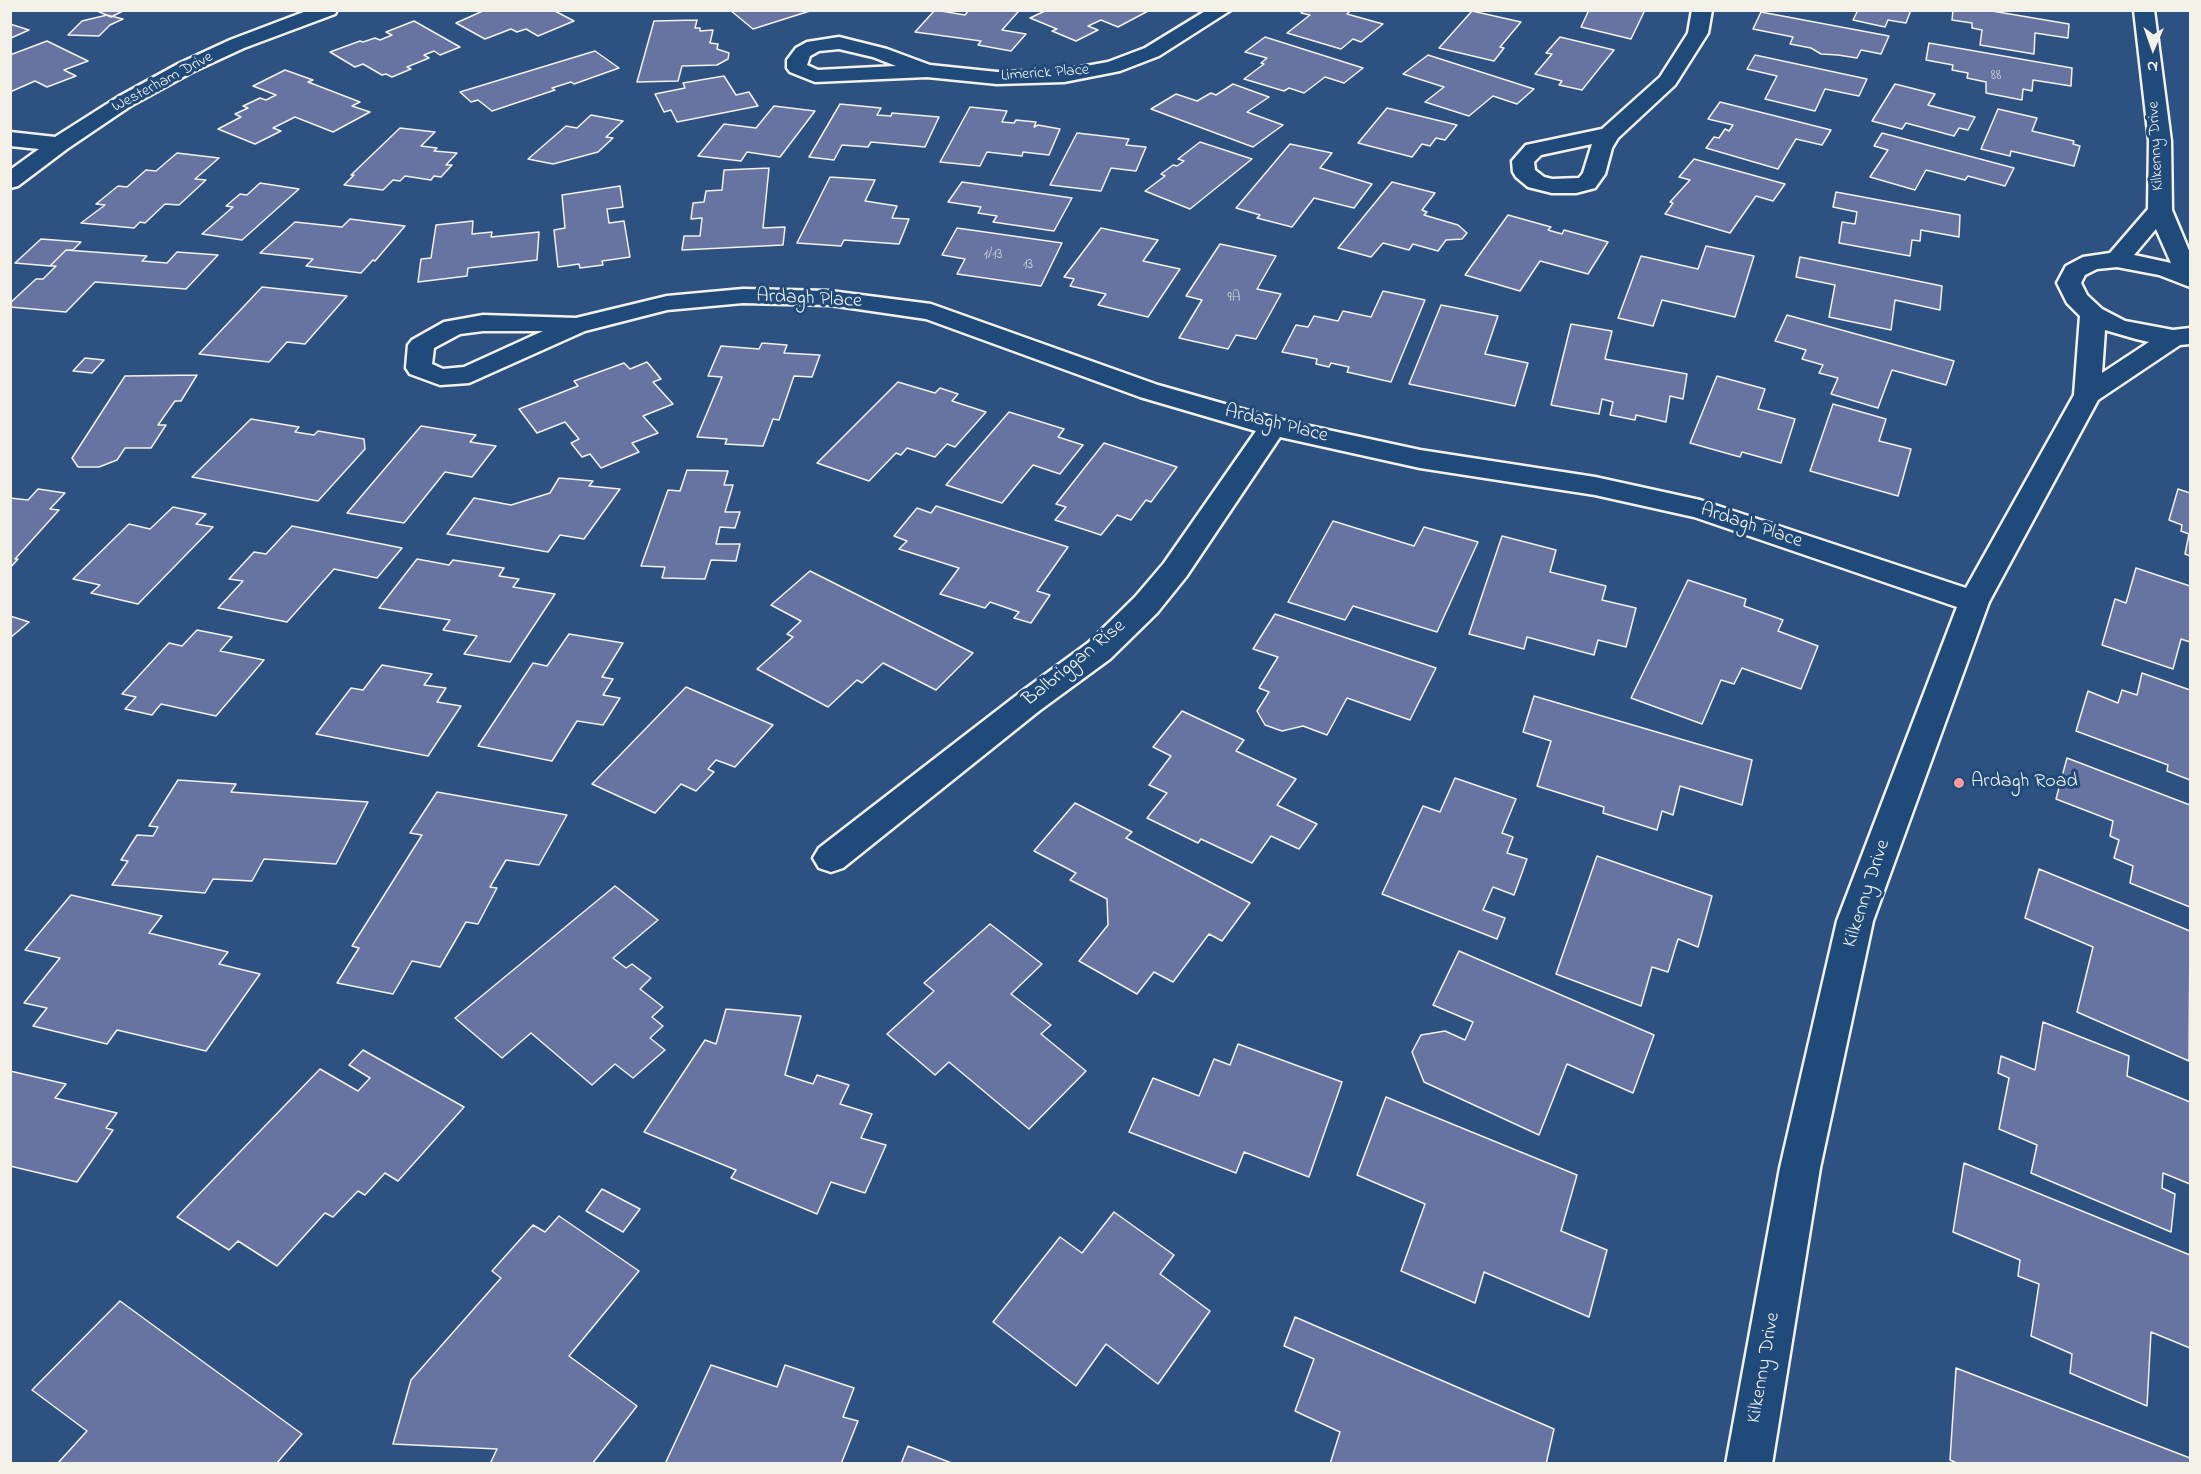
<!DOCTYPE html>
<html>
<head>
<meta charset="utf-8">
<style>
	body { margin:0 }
	#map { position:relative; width:2201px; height:1474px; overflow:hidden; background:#2d5282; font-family:"Indie Flower",sans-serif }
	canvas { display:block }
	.frame { position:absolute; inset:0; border:12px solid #f4f1e8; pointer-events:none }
	.north { position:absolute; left:2123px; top:18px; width:60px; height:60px; -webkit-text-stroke:4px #1f4a7a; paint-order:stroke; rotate:182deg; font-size:16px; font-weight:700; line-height:24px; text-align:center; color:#f4f1e8 }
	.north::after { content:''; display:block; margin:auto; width:21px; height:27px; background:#f4f1e8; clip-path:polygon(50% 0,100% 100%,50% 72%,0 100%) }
</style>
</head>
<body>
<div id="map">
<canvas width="2201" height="1474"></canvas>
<div class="frame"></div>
<div class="north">N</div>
</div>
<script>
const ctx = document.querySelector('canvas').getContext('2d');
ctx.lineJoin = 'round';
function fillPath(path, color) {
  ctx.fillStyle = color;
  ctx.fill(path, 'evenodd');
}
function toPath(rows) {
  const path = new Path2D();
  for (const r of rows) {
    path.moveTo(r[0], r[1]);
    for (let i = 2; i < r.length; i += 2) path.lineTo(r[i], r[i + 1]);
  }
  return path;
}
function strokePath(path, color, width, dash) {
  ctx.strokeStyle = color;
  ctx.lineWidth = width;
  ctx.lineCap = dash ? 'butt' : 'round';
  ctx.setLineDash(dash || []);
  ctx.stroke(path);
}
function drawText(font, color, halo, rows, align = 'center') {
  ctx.font = font + ' "Indie Flower",sans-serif';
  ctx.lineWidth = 6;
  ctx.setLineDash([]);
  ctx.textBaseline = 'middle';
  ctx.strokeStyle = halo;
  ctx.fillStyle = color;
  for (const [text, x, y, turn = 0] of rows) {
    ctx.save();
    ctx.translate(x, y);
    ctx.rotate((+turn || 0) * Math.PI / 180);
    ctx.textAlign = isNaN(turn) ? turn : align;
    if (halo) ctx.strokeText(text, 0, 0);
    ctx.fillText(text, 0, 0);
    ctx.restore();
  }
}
const building = toPath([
	[95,10,125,10,111,17,95,10],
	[485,10,553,10,574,21,538,36,526,29,517,32,511,29,485,39,456,23,485,10],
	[730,10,813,10,753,29,730,10],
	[935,10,965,15,969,10,1015,10,1018,12,1002,30,1026,34,1011,51,978,45,981,41,915,32,935,10],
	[1047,10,1150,10,1118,27,1101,20,1088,26,1098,30,1076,41,1052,31,1057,29,1030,18,1047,10],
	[1304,10,1351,10,1347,14,1383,24,1361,42,1353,39,1341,49,1287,33,1310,15,1301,13,1304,10],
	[1589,10,1645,10,1631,39,1581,27,1589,10],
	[1858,10,1911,10,1906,23,1888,20,1885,27,1853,20,1858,10],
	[1953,10,1986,10,2069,24,2068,38,2035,33,2034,54,1980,45,1982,30,1972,28,1972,23,1952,20,1953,10],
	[1472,11,1521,22,1500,47,1504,48,1494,61,1439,48,1472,11],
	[1761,12,1889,36,1881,54,1861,50,1857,58,1838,55,1821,54,1811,48,1790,44,1793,37,1753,29,1761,12],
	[107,15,123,19,110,25,99,36,68,35,82,21,107,15],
	[697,20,695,28,700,28,700,31,713,30,710,43,718,44,717,49,729,53,728,59,717,65,682,66,678,81,637,82,654,21,697,20],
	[414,21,460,47,440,55,434,51,424,55,429,58,407,67,411,69,392,77,386,74,382,75,363,64,355,67,330,52,360,41,363,42,375,38,380,40,392,35,386,32,414,21],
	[10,24,29,30,11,38,10,24],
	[1265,37,1363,68,1344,83,1325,77,1304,93,1289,88,1284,91,1244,79,1264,64,1261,63,1267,58,1245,52,1265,37],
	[1560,37,1614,50,1582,90,1559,85,1562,81,1535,74,1552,54,1546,53,1560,37],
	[47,41,88,61,64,70,76,76,47,87,35,81,10,92,10,55,47,41],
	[1929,43,2072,68,2071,86,2033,80,2032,91,2023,89,2022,100,1986,93,1986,82,1967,78,1968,73,1952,70,1953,65,1926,60,1929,43],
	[595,51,619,68,574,84,571,82,552,88,555,90,492,111,478,100,471,102,460,92,595,51],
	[1428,55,1534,89,1517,104,1493,96,1469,116,1425,102,1444,87,1403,74,1428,55],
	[1755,55,1867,79,1859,96,1825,89,1815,111,1765,99,1777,76,1747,69,1755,55],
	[285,70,313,80,308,82,360,102,352,106,370,112,333,132,295,117,273,128,281,131,255,144,218,129,241,117,235,114,248,108,243,106,260,98,266,100,276,95,253,86,285,70],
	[724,76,736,95,749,92,758,106,677,122,671,110,664,112,655,94,685,88,683,83,724,76],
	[1233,84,1269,97,1247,112,1283,125,1253,147,1151,109,1176,94,1197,101,1211,93,1216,95,1233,84],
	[1895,84,1935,94,1928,105,1975,117,1968,130,1959,128,1954,136,1906,123,1902,129,1872,121,1895,84],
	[1720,102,1831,130,1822,145,1796,139,1778,169,1706,148,1714,137,1719,138,1725,129,1729,131,1733,125,1708,119,1720,102],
	[840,104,881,108,877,115,891,116,892,113,939,117,925,147,871,142,868,147,842,145,834,160,809,157,840,104],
	[774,106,815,111,780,157,747,152,741,161,698,156,724,124,756,128,774,106],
	[970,107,1007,111,1002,122,1014,123,1016,120,1036,122,1034,127,1038,125,1060,129,1049,155,1023,152,1022,156,987,152,980,166,940,162,970,107],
	[1387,108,1457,125,1445,140,1436,138,1430,146,1422,144,1412,157,1358,143,1387,108],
	[1998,109,2037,118,2032,131,2074,141,2073,144,2080,146,2074,166,2011,151,2010,156,1981,149,1998,109],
	[591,115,623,121,606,137,613,138,598,152,553,164,528,159,566,126,577,128,591,115],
	[400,128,435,132,421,146,437,148,434,151,457,153,446,165,452,165,441,177,434,176,431,180,405,176,400,181,393,180,383,190,344,185,354,175,351,175,400,128],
	[1077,133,1129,139,1126,145,1146,147,1136,171,1111,168,1101,191,1050,185,1077,133],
	[1882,133,2014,168,2005,186,1968,176,1965,180,1926,170,1915,190,1870,177,1888,150,1874,146,1882,133],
	[1200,142,1252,159,1190,209,1145,191,1165,176,1161,174,1173,165,1177,166,1184,161,1178,159,1200,142],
	[1290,144,1332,153,1320,168,1372,184,1354,208,1314,198,1292,227,1257,218,1260,215,1236,208,1290,144],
	[177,153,219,158,195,179,206,180,179,205,165,204,145,223,140,222,134,228,81,223,105,205,96,204,118,186,127,187,146,170,156,171,177,153],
	[1694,159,1785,184,1773,201,1756,196,1730,233,1665,214,1673,203,1670,202,1690,180,1679,177,1694,159],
	[769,168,763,228,785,227,783,245,682,250,684,236,700,236,702,218,691,219,693,203,704,202,706,191,722,190,724,170,769,168],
	[830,177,875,180,865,201,897,206,892,218,909,219,899,244,844,240,841,246,797,243,830,177],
	[962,182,1072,198,1054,231,993,222,997,216,978,213,981,207,948,202,962,182],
	[1392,182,1435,193,1422,210,1427,212,1424,215,1458,225,1467,233,1462,239,1446,240,1438,251,1413,244,1409,250,1383,243,1371,257,1338,248,1392,182],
	[260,183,299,189,242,240,202,234,233,207,226,206,240,194,247,195,260,183],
	[620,186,623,207,607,209,609,223,624,221,630,257,602,261,603,265,580,268,579,264,558,267,554,230,565,228,562,195,620,186],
	[1836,192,1960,215,1959,237,1921,230,1920,241,1912,240,1910,256,1839,243,1842,222,1855,224,1857,212,1833,207,1836,192],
	[1508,215,1551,227,1548,230,1562,234,1564,230,1608,242,1588,274,1540,261,1520,291,1465,275,1508,215],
	[350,219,405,226,375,261,373,260,361,273,306,266,313,259,260,253,295,222,342,227,350,219],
	[473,221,472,234,492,232,491,237,539,232,537,260,468,268,467,276,418,282,421,259,431,258,436,225,473,221],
	[957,228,1062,243,1041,286,957,274,965,259,942,255,957,228],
	[1101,228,1158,240,1143,261,1180,269,1148,317,1098,305,1106,294,1070,286,1074,279,1064,277,1101,228],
	[41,239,81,242,73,250,66,250,50,266,15,263,41,239],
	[1220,244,1276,256,1257,289,1281,294,1256,339,1236,335,1228,349,1179,338,1202,300,1186,296,1220,244],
	[1706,246,1754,256,1735,317,1662,300,1653,326,1618,318,1641,256,1698,269,1706,246],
	[66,250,147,256,142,261,167,263,177,252,218,255,186,289,95,282,66,312,10,307,10,303,36,279,43,279,56,266,50,266,66,250],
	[1800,257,1942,286,1940,310,1895,300,1891,330,1829,317,1835,285,1796,277,1800,257],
	[262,287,347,296,305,344,287,342,269,362,199,354,262,287],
	[1383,291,1425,300,1391,382,1347,372,1349,367,1331,363,1329,367,1316,364,1317,359,1282,352,1296,325,1308,327,1314,316,1338,321,1343,311,1371,317,1383,291],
	[1441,305,1498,316,1485,354,1528,363,1515,406,1409,384,1441,305],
	[1787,315,1954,361,1946,385,1892,370,1878,408,1831,394,1838,378,1819,373,1823,365,1802,359,1806,350,1775,341,1787,315],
	[1571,324,1612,331,1605,359,1687,374,1683,399,1670,396,1666,422,1636,415,1635,420,1610,415,1613,402,1602,399,1599,414,1551,405,1571,324],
	[762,343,787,345,784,353,820,355,812,377,794,376,779,420,773,419,763,446,725,444,727,439,697,437,722,377,708,376,721,346,759,349,762,343],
	[85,358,104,360,92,373,73,371,85,358],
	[647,362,661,379,653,382,673,404,643,416,658,433,632,443,639,452,601,468,590,454,582,457,571,443,579,439,565,422,537,433,519,409,578,386,574,381,624,363,630,369,647,362],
	[197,375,181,401,175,401,158,425,166,425,151,448,125,448,117,460,99,467,78,467,72,458,125,376,197,375],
	[1717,376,1765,389,1758,409,1795,419,1781,463,1742,452,1740,457,1690,443,1717,376],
	[898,382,935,393,940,388,958,394,952,401,986,412,955,447,947,444,935,457,907,448,901,455,896,453,869,481,817,463,898,382],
	[1833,404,1886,419,1879,441,1911,449,1898,496,1810,471,1833,404],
	[1009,412,1064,429,1058,437,1083,445,1060,474,1033,465,1002,503,946,485,1009,412],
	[251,419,299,427,295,432,314,435,318,431,364,439,365,449,318,501,192,477,251,419],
	[421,426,476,435,470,442,496,446,472,477,445,472,404,523,347,513,421,426],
	[1104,443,1177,467,1151,502,1146,500,1131,520,1117,515,1101,535,1055,520,1066,507,1056,504,1104,443],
	[687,470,728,471,724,485,733,485,725,512,740,512,735,528,720,527,716,544,740,544,736,561,711,560,705,579,662,578,665,567,641,566,668,490,680,491,687,470],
	[559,478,593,481,589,486,620,489,584,539,560,535,548,552,447,534,474,498,511,505,550,493,559,478],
	[38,489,65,493,50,509,59,510,15,559,18,559,10,568,10,498,28,500,38,489],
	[2178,489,2190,493,2190,556,2185,554,2189,534,2181,531,2182,525,2169,520,2178,489],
	[936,506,1068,547,1037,591,1050,595,1031,623,1014,618,1019,612,990,602,985,608,940,594,959,568,899,549,907,541,894,536,917,508,931,513,936,506],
	[173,507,206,514,196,524,213,527,138,604,91,593,100,585,73,579,129,524,150,529,173,507],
	[1333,521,1414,546,1424,527,1478,542,1437,632,1353,606,1345,620,1288,602,1333,521],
	[292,526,402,548,377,578,334,569,287,622,218,608,243,581,229,579,254,552,266,554,292,526],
	[1502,536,1556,550,1550,572,1606,586,1602,600,1636,608,1626,647,1598,640,1594,655,1527,637,1524,649,1469,634,1502,536],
	[417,559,449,565,453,560,504,568,499,576,519,579,513,587,555,594,510,662,464,654,477,636,443,630,450,620,379,608,417,559],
	[2136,568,2190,586,2190,642,2181,639,2173,669,2102,645,2115,599,2126,603,2136,568],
	[810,571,973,653,936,690,883,663,862,683,857,680,828,707,757,669,793,637,787,634,801,621,771,605,810,571],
	[1688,580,1746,599,1744,606,1783,620,1778,631,1818,646,1801,689,1742,668,1734,684,1721,680,1702,724,1631,698,1688,580],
	[1275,614,1436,668,1410,720,1347,698,1327,735,1303,726,1282,731,1265,725,1257,711,1269,692,1259,688,1278,657,1253,649,1275,614],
	[10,616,29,622,10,638,10,616],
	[197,630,232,637,220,651,264,660,216,716,161,704,152,715,125,709,136,697,122,694,169,643,182,646,197,630],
	[569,634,623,643,602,677,613,679,603,695,620,698,603,725,577,721,552,761,478,746,533,663,547,666,569,634],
	[382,665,432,674,424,685,446,688,437,702,461,706,428,756,316,734,351,688,363,690,382,665],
	[2142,673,2190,690,2190,780,2167,771,2168,765,2076,731,2088,691,2118,703,2122,690,2137,695,2142,673],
	[686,687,773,725,735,767,716,760,708,769,714,772,696,791,681,784,655,813,592,784,686,687],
	[1534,696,1752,760,1742,805,1680,786,1673,815,1662,811,1657,830,1603,813,1604,807,1537,786,1551,741,1523,732,1534,696],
	[1182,711,1244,740,1236,751,1296,779,1277,805,1317,824,1299,849,1271,836,1252,863,1201,839,1198,843,1147,818,1167,793,1149,785,1171,756,1153,747,1182,711],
	[2067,758,2190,805,2190,907,2130,883,2133,866,2114,858,2119,840,2110,836,2113,821,2056,799,2067,758],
	[1455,778,1516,799,1502,833,1513,837,1507,853,1527,859,1514,895,1493,887,1483,910,1505,918,1497,939,1382,894,1423,806,1440,812,1455,778],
	[178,780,236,784,231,792,368,802,336,864,264,859,252,881,213,879,205,893,112,885,128,861,121,860,137,835,153,836,158,827,149,826,178,780],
	[437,792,567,815,539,865,506,860,490,887,497,888,478,924,466,922,440,967,412,961,393,994,337,983,359,948,352,946,422,835,410,833,437,792],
	[1075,803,1132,832,1126,838,1250,903,1222,941,1209,934,1173,982,1154,972,1137,994,1079,961,1108,925,1107,899,1070,880,1076,873,1034,851,1075,803],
	[1597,856,1712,896,1698,947,1678,939,1668,972,1652,967,1641,1006,1556,974,1597,856],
	[2039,869,2190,931,2189,1061,2077,1012,2093,947,2025,918,2039,869],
	[615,886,658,920,613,958,626,968,632,964,651,978,640,989,663,1007,652,1017,663,1026,650,1038,665,1050,633,1078,615,1064,592,1085,531,1033,502,1058,455,1018,615,886],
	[71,895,162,916,149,933,228,952,219,964,260,974,206,1051,117,1030,107,1044,33,1026,47,1008,24,1003,60,958,25,950,71,895],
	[990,924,1042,964,1011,994,1051,1025,1041,1034,1086,1071,1029,1129,949,1062,935,1075,887,1034,934,991,924,983,990,924],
	[1459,951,1654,1035,1633,1093,1567,1064,1539,1135,1424,1082,1412,1052,1421,1035,1445,1031,1465,1040,1473,1022,1433,1005,1459,951],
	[726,1009,801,1016,785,1075,813,1084,817,1075,849,1085,840,1104,872,1114,861,1138,886,1145,865,1193,831,1182,817,1214,731,1178,736,1170,644,1132,705,1040,716,1044,726,1009],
	[2043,1022,2129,1056,2127,1076,2190,1102,2190,1184,2163,1173,2162,1188,2175,1194,2171,1232,2031,1173,2037,1145,1999,1129,2009,1078,1998,1073,2001,1056,2035,1070,2043,1022],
	[1238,1044,1342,1082,1309,1177,1244,1152,1236,1173,1129,1132,1153,1078,1199,1096,1214,1059,1230,1065,1238,1044],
	[363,1050,464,1107,398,1181,385,1173,365,1195,358,1191,333,1217,325,1213,277,1266,238,1241,229,1250,177,1217,320,1069,358,1091,370,1078,349,1065,363,1050],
	[10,1071,66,1084,55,1098,117,1113,106,1128,113,1130,77,1182,10,1166,10,1071],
	[1386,1097,1577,1175,1561,1231,1607,1250,1589,1317,1484,1272,1475,1303,1401,1271,1425,1204,1357,1175,1386,1097],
	[1964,1163,2190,1255,2190,1348,2151,1332,2147,1406,2070,1373,2072,1354,2031,1336,2039,1284,2018,1276,2020,1260,1953,1232,1964,1163],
	[602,1189,640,1209,623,1232,586,1211,602,1189],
	[1114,1212,1174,1255,1160,1274,1210,1311,1158,1384,1106,1344,1076,1386,993,1322,1060,1237,1082,1253,1114,1212],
	[559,1216,639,1271,569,1356,637,1406,592,1464,490,1464,497,1449,393,1444,411,1380,501,1278,492,1271,533,1225,545,1232,559,1216],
	[120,1301,302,1434,276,1464,57,1464,87,1431,32,1390,120,1301],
	[1295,1317,1554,1429,1546,1464,1330,1464,1340,1432,1295,1411,1314,1359,1284,1346,1295,1317],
	[711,1365,777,1387,785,1365,854,1388,843,1417,858,1421,841,1464,665,1464,711,1365],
	[1956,1368,2190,1458,2190,1464,1959,1464,1950,1460,1956,1368],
	[908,1446,954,1464,901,1464,908,1446]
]);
fillPath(building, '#6774a2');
strokePath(building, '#f4f1e8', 1.5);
const minor = toPath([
	[309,10,337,10,335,14,244,48,192,72,132,105,67,149,18,186,10,188,10,170,39,149,10,146,10,132,55,137,118,97,178,64,230,40,309,10],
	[1207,10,1231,10,1159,56,1120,71,1064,82,997,84,927,77,815,82,790,72,787,68,787,60,796,48,807,42,839,37,887,49,930,65,997,72,1064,70,1108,62,1145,48,1207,10],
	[839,49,873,57,896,66,818,70,807,65,810,56,819,51,839,49],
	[1692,10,1712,10,1708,33,1675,85,1618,138,1612,148,1605,174,1595,188,1576,193,1552,193,1528,187,1516,177,1513,172,1512,161,1526,145,1602,129,1660,77,1688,33,1692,10],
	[1592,144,1583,173,1579,178,1552,179,1544,177,1535,170,1534,162,1541,155,1592,144],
	[2134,10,2154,10,2171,141,2172,210,2190,253,2190,287,2159,275,2117,267,2097,269,2085,275,2081,283,2087,295,2102,309,2125,321,2173,330,2190,328,2190,344,2180,345,2098,400,1989,602,1873,921,1820,1168,1772,1464,1726,1464,1780,1168,1837,921,1957,607,1694,517,1595,495,1420,468,1280,437,1186,577,1157,613,1110,659,1039,711,843,868,831,872,819,868,813,858,819,848,1017,695,1088,643,1135,597,1164,563,1256,431,1140,397,926,319,830,305,743,303,667,310,585,331,469,383,440,385,410,374,406,368,408,345,412,340,444,322,483,315,576,318,667,296,743,289,830,291,931,304,1158,385,1277,419,1420,450,1595,477,1700,500,1966,588,2074,395,2080,316,2067,303,2057,283,2066,266,2083,257,2110,253,2148,209,2149,141,2134,10],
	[2156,229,2171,263,2134,255,2156,229],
	[2105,330,2136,339,2149,342,2102,373,2105,330],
	[483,331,543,331,464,367,443,369,432,364,434,348,460,334,483,331]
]);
strokePath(minor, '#f4f1e8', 5);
fillPath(minor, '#1f4a7a');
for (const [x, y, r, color] of [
	[1959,783,6,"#ff9aa2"]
]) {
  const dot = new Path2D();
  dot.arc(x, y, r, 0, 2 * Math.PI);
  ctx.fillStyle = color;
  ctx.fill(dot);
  strokePath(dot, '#1f4a7a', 2);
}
drawText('14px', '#d1d2d6', null, [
	["88",1996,77],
	["1/13",993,256],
	["13",1028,266],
	["9A",1234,299]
]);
drawText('16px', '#f4f1e8', '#1f4a7a', [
	["Limerick Place",1045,74,-4],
	["Westerham Drive",163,83,-28],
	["Kilkenny Drive",2157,146,-93]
]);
drawText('20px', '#f4f1e8', '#1f4a7a', [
	["Ardagh Place",809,300,3],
	["Ardagh Place",1276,425,14],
	["Ardagh Place",1751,527,18],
	["Balbriggan Rise",1075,664,-39],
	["Kilkenny Drive",1868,894,-72],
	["Kilkenny Drive",1765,1368,-80]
]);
drawText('20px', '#f4f1e8', '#1f4a7a', [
	["Ardagh Road",1971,783]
], 'left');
</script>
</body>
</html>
